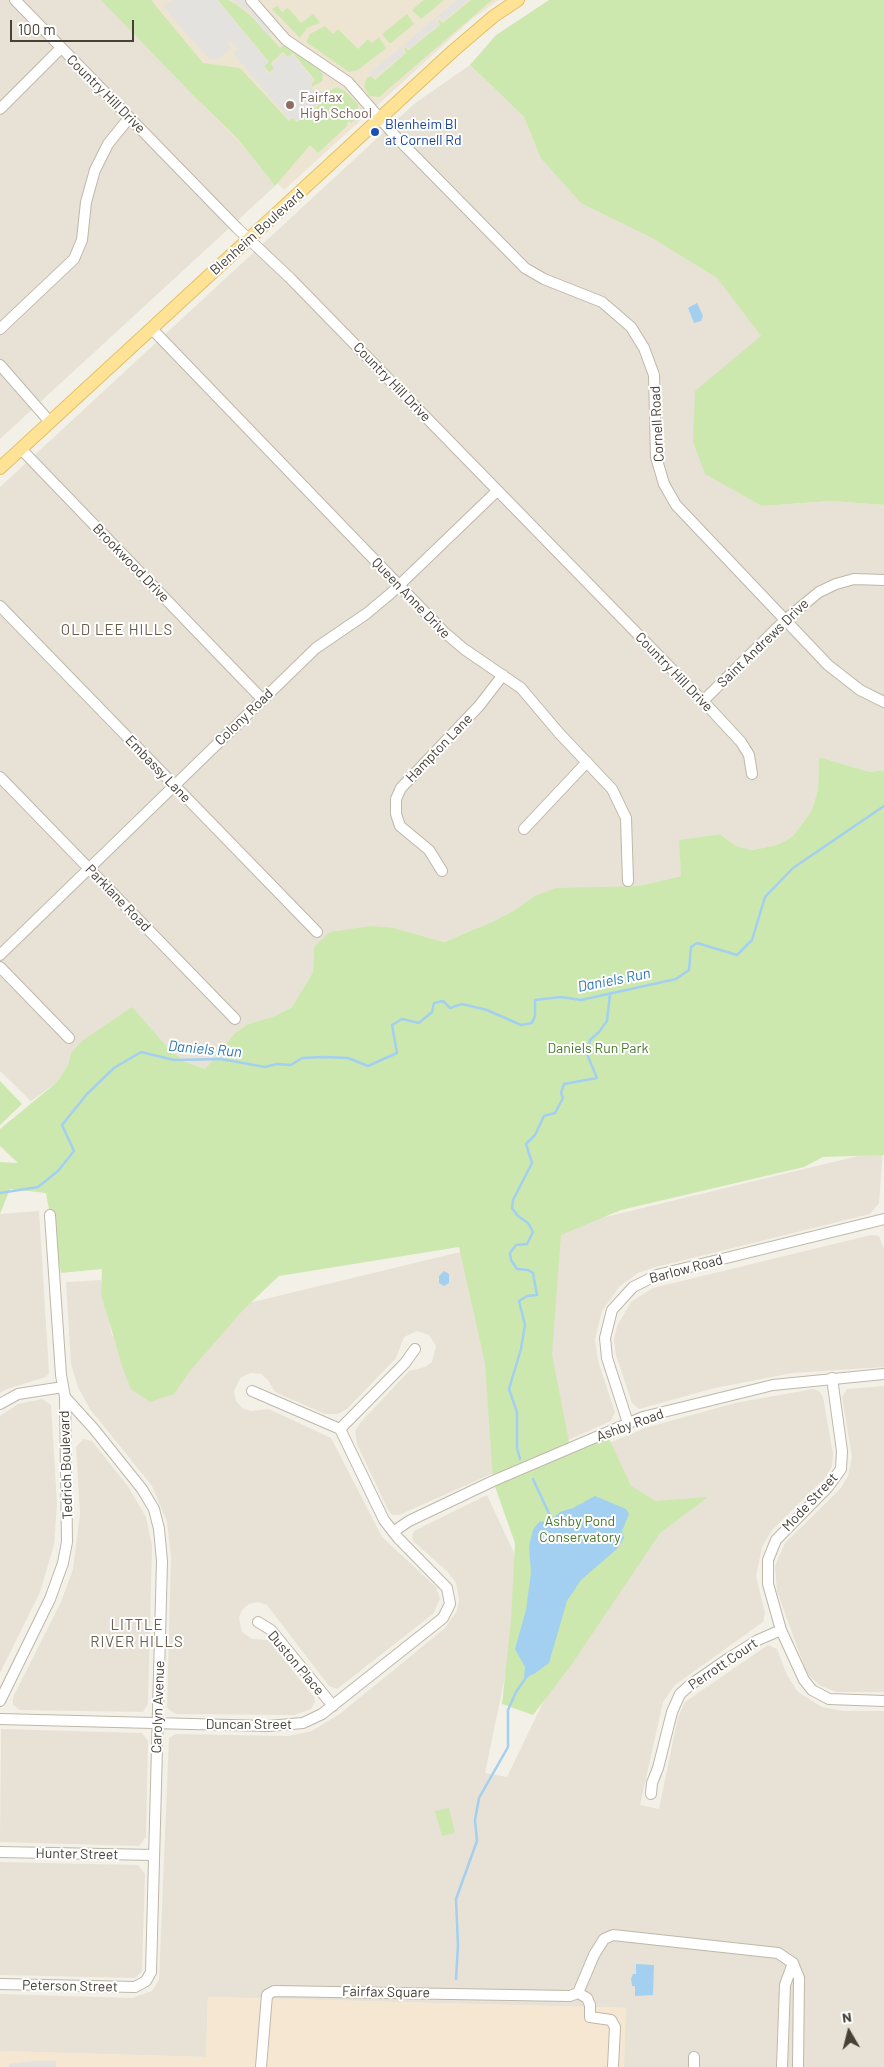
<!DOCTYPE html>
<html>
<head>
<meta charset="utf-8">
<style>
	body { margin:0 }
	#map { position:relative; width:884px; height:2067px; overflow:hidden; background:#f3f0e7; font-family:Barlow,sans-serif }
	canvas { display:block }
	.north { position:absolute; left:824px; top:2007px; width:50px; height:50px; -webkit-text-stroke:4px #fff; paint-order:stroke; rotate:352deg; font-size:14px; font-weight:700; line-height:20px; text-align:center; color:#464036 }
	.north::after { content:''; display:block; margin:auto; width:18px; height:22px; background:#464036; clip-path:polygon(50% 0,100% 100%,50% 72%,0 100%) }
	.scale { position:absolute; left:10px; top:20px; width:124px; height:22px; box-sizing:border-box; border:2px solid #464036; border-top:0; padding-left:6px; font-size:15px; line-height:18px; white-space:nowrap; color:#464036; -webkit-text-stroke:4px #fff; paint-order:stroke }
</style>
</head>
<body>
<div id="map">
<canvas width="884" height="2067"></canvas>
<div class="north">N</div>
<div class="scale">100 m</div>
</div>
<script>
const ctx = document.querySelector('canvas').getContext('2d');
ctx.lineJoin = 'round';
function fillPath(path, color) {
  ctx.fillStyle = color;
  ctx.fill(path, 'evenodd');
}
function toPath(rows) {
  const path = new Path2D();
  for (const r of rows) {
    path.moveTo(r[0], r[1]);
    for (let i = 2; i < r.length; i += 2) path.lineTo(r[i], r[i + 1]);
  }
  return path;
}
function strokePath(path, color, width, dash) {
  ctx.strokeStyle = color;
  ctx.lineWidth = width;
  ctx.lineCap = dash ? 'butt' : 'round';
  ctx.setLineDash(dash || []);
  ctx.stroke(path);
}
function drawText(font, color, halo, rows, align = 'center') {
  ctx.font = font + ' Barlow,sans-serif';
  ctx.lineWidth = 4;
  ctx.setLineDash([]);
  ctx.textBaseline = 'middle';
  ctx.strokeStyle = halo;
  ctx.fillStyle = color;
  for (const [text, x, y, turn = 0] of rows) {
    ctx.save();
    ctx.translate(x, y);
    ctx.rotate((+turn || 0) * Math.PI / 180);
    ctx.textAlign = isNaN(turn) ? turn : align;
    if (halo) ctx.strokeText(text, 0, 0);
    ctx.fillText(text, 0, 0);
    ctx.restore();
  }
}
fillPath(toPath([
	[0,0,103,0,238,139,275,186,0,439],
	[470,65,524,117,540,157,652,238,718,278,761,336,762,506,831,501,884,505,884,770,870,772,819,757,818,789,812,810,793,836,777,845,752,850,736,846,720,834,680,840,681,876,639,886,534,896,515,910,492,922,444,942,394,928,314,947,313,972,292,1007,275,1016,248,1024,235,1033,205,1069,186,1062,170,1050,132,1008,71,1053,68,1065,56,1083,31,1101,0,1071,0,487,414,104],
	[883,1150,879,1203,870,1214,652,1268,638,1273,619,1287,602,1311,595,1339,598,1361,615,1412,611,1421,399,1515,392,1515,388,1510,357,1444,355,1431,360,1423,409,1371,425,1367,432,1362,436,1346,429,1335,417,1331,404,1337,396,1358,347,1409,338,1414,325,1414,275,1392,268,1380,261,1374,251,1373,241,1377,234,1391,236,1401,242,1408,251,1411,269,1409,331,1438,382,1537,436,1587,440,1599,433,1614,337,1689,329,1686,267,1605,258,1602,249,1604,242,1610,239,1618,242,1632,252,1639,268,1640,314,1697,315,1702,311,1709,295,1715,176,1714,167,1708,171,1557,167,1522,152,1486,90,1409,78,1387,71,1364,66,1282,101,1280,112,1336],
	[39,1211,49,1373,46,1377,7,1389,0,1393,0,1214],
	[871,1235,879,1236,884,1249,884,1367,792,1373,715,1388,639,1409,632,1403,616,1355,614,1340,617,1326,631,1302,653,1288],
	[884,1386,884,1692,837,1692,821,1686,807,1674,777,1591,775,1566,785,1543,841,1488,848,1476,852,1457,842,1397,847,1389],
	[813,1389,819,1391,823,1397,833,1454,832,1466,826,1477,772,1530,762,1547,756,1576,765,1613,763,1622,675,1685,663,1702,640,1805,659,1809,678,1717,685,1702,768,1645,777,1649,787,1675,798,1692,822,1707,843,1711,884,1711,884,2067,624,2067,625,2008,208,1997,206,2057,0,2051,0,1994,132,1998,152,1991,159,1980,169,1738,176,1734,288,1736,312,1731,341,1713,445,1628,457,1611,459,1600,456,1583,448,1572,414,1542,412,1537,414,1531,487,1495,515,1555,519,1609,485,1773,507,1777,549,1690,620,1502,585,1453,645,1428,735,1403],
	[42,1399,51,1405,57,1504,54,1545,40,1592,0,1673,0,1416,18,1404],
	[83,1439,92,1441,127,1485,146,1517,152,1546,148,1704,143,1712,20,1710,13,1705,13,1697,61,1602,73,1569,80,1514,76,1447],
	[1,1729,142,1733,148,1741,146,1837,139,1846,0,1842],
	[0,1862,138,1865,145,1874,142,1971,135,1978,0,1975]
]), '#e7e2d5');
fillPath(toPath([
	[208,1997,626,2008,624,2067,0,2067,0,2051,206,2057]
]), '#f5e7d2');
fillPath(toPath([
	[101,0,499,0,472,19,284,190]
]), '#ede5d1');
fillPath(toPath([
	[101,0,151,0,203,63,240,68,289,121,292,118,297,122,329,97,327,92,337,87,345,91,358,104,358,116,351,123,349,121,346,124,348,125,318,153,310,145,275,186,238,139,192,94],
	[218,0,228,0,236,4,251,16,280,48,285,44,318,67,323,74,322,81,312,87,311,84,315,80,293,53,288,57,283,52,271,63,274,69,269,72,264,66,269,62],
	[424,0,444,0,421,19,412,10],
	[471,0,492,0,379,97,369,96,364,86,367,78,371,76,375,80,406,53,404,47,409,50,440,25,438,19,443,23],
	[549,0,884,0,884,505,831,501,762,506,705,474,693,442,695,391,761,336,717,278,652,238,581,203,540,157,524,117,470,65,496,35],
	[277,6,282,12,288,8,301,23,313,14,320,23,307,28,300,38,272,9],
	[407,14,414,24,391,43,389,43,382,34],
	[325,26,333,34,338,29,358,49,368,39,372,43,379,37,386,48,358,70,349,72,306,42,310,34],
	[819,757,870,772,884,770,884,1155,823,1157,804,1167,621,1210,561,1235,552,1354,570,1447,606,1432,631,1486,656,1501,708,1497,660,1533,572,1664,533,1715,502,1704,511,1620,515,1543,493,1481,485,1363,459,1247,279,1276,243,1310,190,1371,174,1394,150,1402,131,1389,123,1369,101,1294,102,1269,61,1273,46,1193,10,1189,0,1214,0,1162,18,1163,0,1146,0,1129,56,1083,68,1065,71,1053,83,1040,132,1007,170,1050,186,1062,205,1069,235,1033,248,1024,275,1016,292,1007,313,972,314,947,330,932,371,926,394,928,444,942,492,922,515,910,534,896,556,888,639,886,681,876,679,840,720,834,736,846,752,850,777,845,793,836,812,810,818,789],
	[0,1081,22,1104,0,1125],
	[449,1808,455,1833,442,1836,435,1811]
]), '#cde8af');
fillPath(toPath([
	[173,0,217,0,268,62,263,67,268,74,275,70,272,64,284,54,287,59,293,55,313,80,309,84,312,89,324,92,328,96,297,121,292,117,289,119,233,53,238,49,230,40,227,42,231,48,218,59,209,59,163,6],
	[232,0,242,0,253,6,273,31,268,35,250,13,253,11,252,6,247,10],
	[457,0,469,0,443,21,440,17,435,19,439,24,409,49,406,45,401,46,405,53,374,77,370,73,401,47],
	[36,2061,56,2061,56,2067,9,2067,9,2064]
]), '#e4e2df');
fillPath(toPath([
	[697,303,703,316,701,321,694,323,688,308],
	[444,1271,449,1274,449,1283,444,1286,439,1283,439,1276],
	[595,1496,626,1509,629,1514,622,1531,624,1538,618,1548,581,1580,567,1601,549,1663,534,1674,524,1678,525,1667,515,1649,526,1610,531,1573,529,1546,533,1530,539,1522,551,1520,560,1512,573,1508],
	[636,1964,654,1965,653,1995,635,1996,635,1986,632,1986,631,1979,633,1974,636,1974]
]), '#a3cff0');
strokePath(toPath([
	[0,1193,38,1187,58,1171,74,1151,62,1125,87,1094,114,1068,141,1052,174,1060,221,1059,265,1067,277,1064,291,1065,302,1058,324,1057,348,1058,368,1066,397,1053,392,1025,402,1019,419,1023,432,1012,434,1003,443,1001,450,1008,462,1004,487,1010,521,1025,532,1023,535,1016,535,1000,561,997,581,1000,676,979,689,970,691,947,697,943,737,955,752,940,765,897,793,868,884,806],
	[520,1459,517,1448,517,1412,509,1389,521,1349,525,1325,519,1301,527,1296,537,1295,533,1273,528,1270,517,1269,511,1260,510,1253,516,1245,527,1244,533,1232,528,1223,518,1216,512,1208,513,1200,532,1163,526,1144,535,1135,544,1116,555,1113,563,1098,561,1093,564,1084,597,1078,587,1054,590,1040,599,1032,607,1021,610,994],
	[533,1479,552,1520],
	[456,1979,458,1945,456,1899,477,1841,475,1820,479,1798,508,1747,508,1710,516,1692,527,1676]
]), '#a3cff0', 2.5);
const minor = toPath([
	[15,0,237,228,290,278,703,701,741,742,749,755,752,774],
	[251,0,286,40,348,82,397,138,525,268,544,279,602,302,631,327,644,348,654,375,656,457,664,484,676,505,828,665,860,690,884,702],
	[0,109,61,48],
	[0,329,74,259,82,240,86,202,95,170,108,144,129,118],
	[152,329,444,632,464,649,521,688,559,733,612,789,626,818,628,881],
	[0,365,50,422],
	[21,449,262,699],
	[0,606,317,932],
	[703,701,785,620,819,592,836,584,854,579,884,580],
	[0,777,235,1019],
	[524,829,587,762],
	[442,871,429,850,400,826,396,814,396,799,401,788,479,706,503,675],
	[0,955,316,648,366,614,390,594,497,491],
	[0,967,69,1038],
	[832,1378,842,1451,841,1469,828,1487,776,1540,768,1560,768,1584,781,1630,804,1680,812,1690,829,1699,884,1701],
	[0,1404,18,1394,63,1387],
	[628,1423,607,1358,605,1338,612,1310,633,1287,657,1275,884,1219],
	[340,1429,405,1363,415,1349],
	[393,1532,409,1521,493,1481,643,1417,773,1385,884,1374],
	[258,1622,271,1630,333,1706],
	[0,1701,50,1599,63,1563,67,1542,65,1397,61,1375,50,1215],
	[0,1719,268,1726,303,1723,322,1714,443,1618,450,1604,447,1588,398,1538,384,1520,340,1429,252,1391],
	[651,1794,652,1783,658,1768,672,1712,680,1694,690,1685,729,1658,758,1640,781,1630],
	[0,1852,154,1855],
	[0,1984,135,1987,146,1981,151,1972,162,1561,159,1529,154,1509,142,1489,94,1429,65,1397],
	[261,2067,267,1995,274,1991,570,1996,578,1993],
	[613,2067,615,2027,611,2020,590,2017,590,2005,587,1998,578,1993,594,1955,604,1939,613,1935,778,1953,793,1963,799,1978,798,2067],
	[694,2067,694,2057],
	[782,2067,785,1985,793,1963]
]);
const major = toPath([
	[0,468,453,51,494,16,518,0]
]);
strokePath(minor, '#bfb8a9', 12);
strokePath(major, '#e4c064', 14);
strokePath(minor, '#fff', 10);
strokePath(major, '#fee295', 12);
for (const [x, y, r, color] of [
	[290,105,5,"#8d6e63"],
	[375,132,5,"#1a4fb4"]
]) {
  const dot = new Path2D();
  dot.arc(x, y, r, 0, 2 * Math.PI);
  ctx.fillStyle = color;
  ctx.fill(dot);
  strokePath(dot, '#fff', 2);
}
drawText('14px', '#464036', '#fff', [
	["Country Hill Drive",106,94,45],
	["Blenheim Boulevard",257,232,-42],
	["Country Hill Drive",392,382,46],
	["Cornell Road",657,424,-93],
	["Brookwood Drive",131,563,46],
	["Queen Anne Drive",411,598,46],
	["Saint Andrews Drive",763,643,-44],
	["Country Hill Drive",674,672,46],
	["Colony Road",244,717,-44],
	["Hampton Lane",439,748,-46],
	["Embassy Lane",158,769,46],
	["Parklane Road",118,898,46],
	["Barlow Road",686,1269,-15],
	["Ashby Road",630,1425,-20],
	["Tedrich Boulevard",66,1465,-92],
	["Mode Street",810,1502,-47],
	["Duston Place",296,1663,50],
	["Perrott Court",723,1664,-34],
	["Carolyn Avenue",158,1707,-88],
	["Duncan Street",249,1724],
	["Hunter Street",77,1854,1],
	["Peterson Street",70,1986,1],
	["Fairfax Square",386,1992,1]
]);
drawText('14px', '#785e54', '#fff', [
	["Fairfax",300,97],
	["High School",300,113]
], 'left');
drawText('14px', '#164399', '#fff', [
	["Blenheim Bl",385,124],
	["at Cornell Rd",385,140]
], 'left');
drawText('14px', '#467829', '#fff', [
	["Daniels Run Park",598,1048],
	["Ashby Pond",580,1521],
	["Conservatory",580,1537]
]);
ctx.letterSpacing = '1px';
drawText('15px', '#695e4d', '#fff', [
	["OLD LEE HILLS",117,630],
	["LITTLE",137,1625],
	["RIVER HILLS",137,1642]
]);
ctx.letterSpacing = '0px';
drawText('italic 15px', '#2f79b3', '#fff', [
	["Daniels Run",614,980,-11],
	["Daniels Run",205,1049,5]
]);
</script>
</body>
</html>
